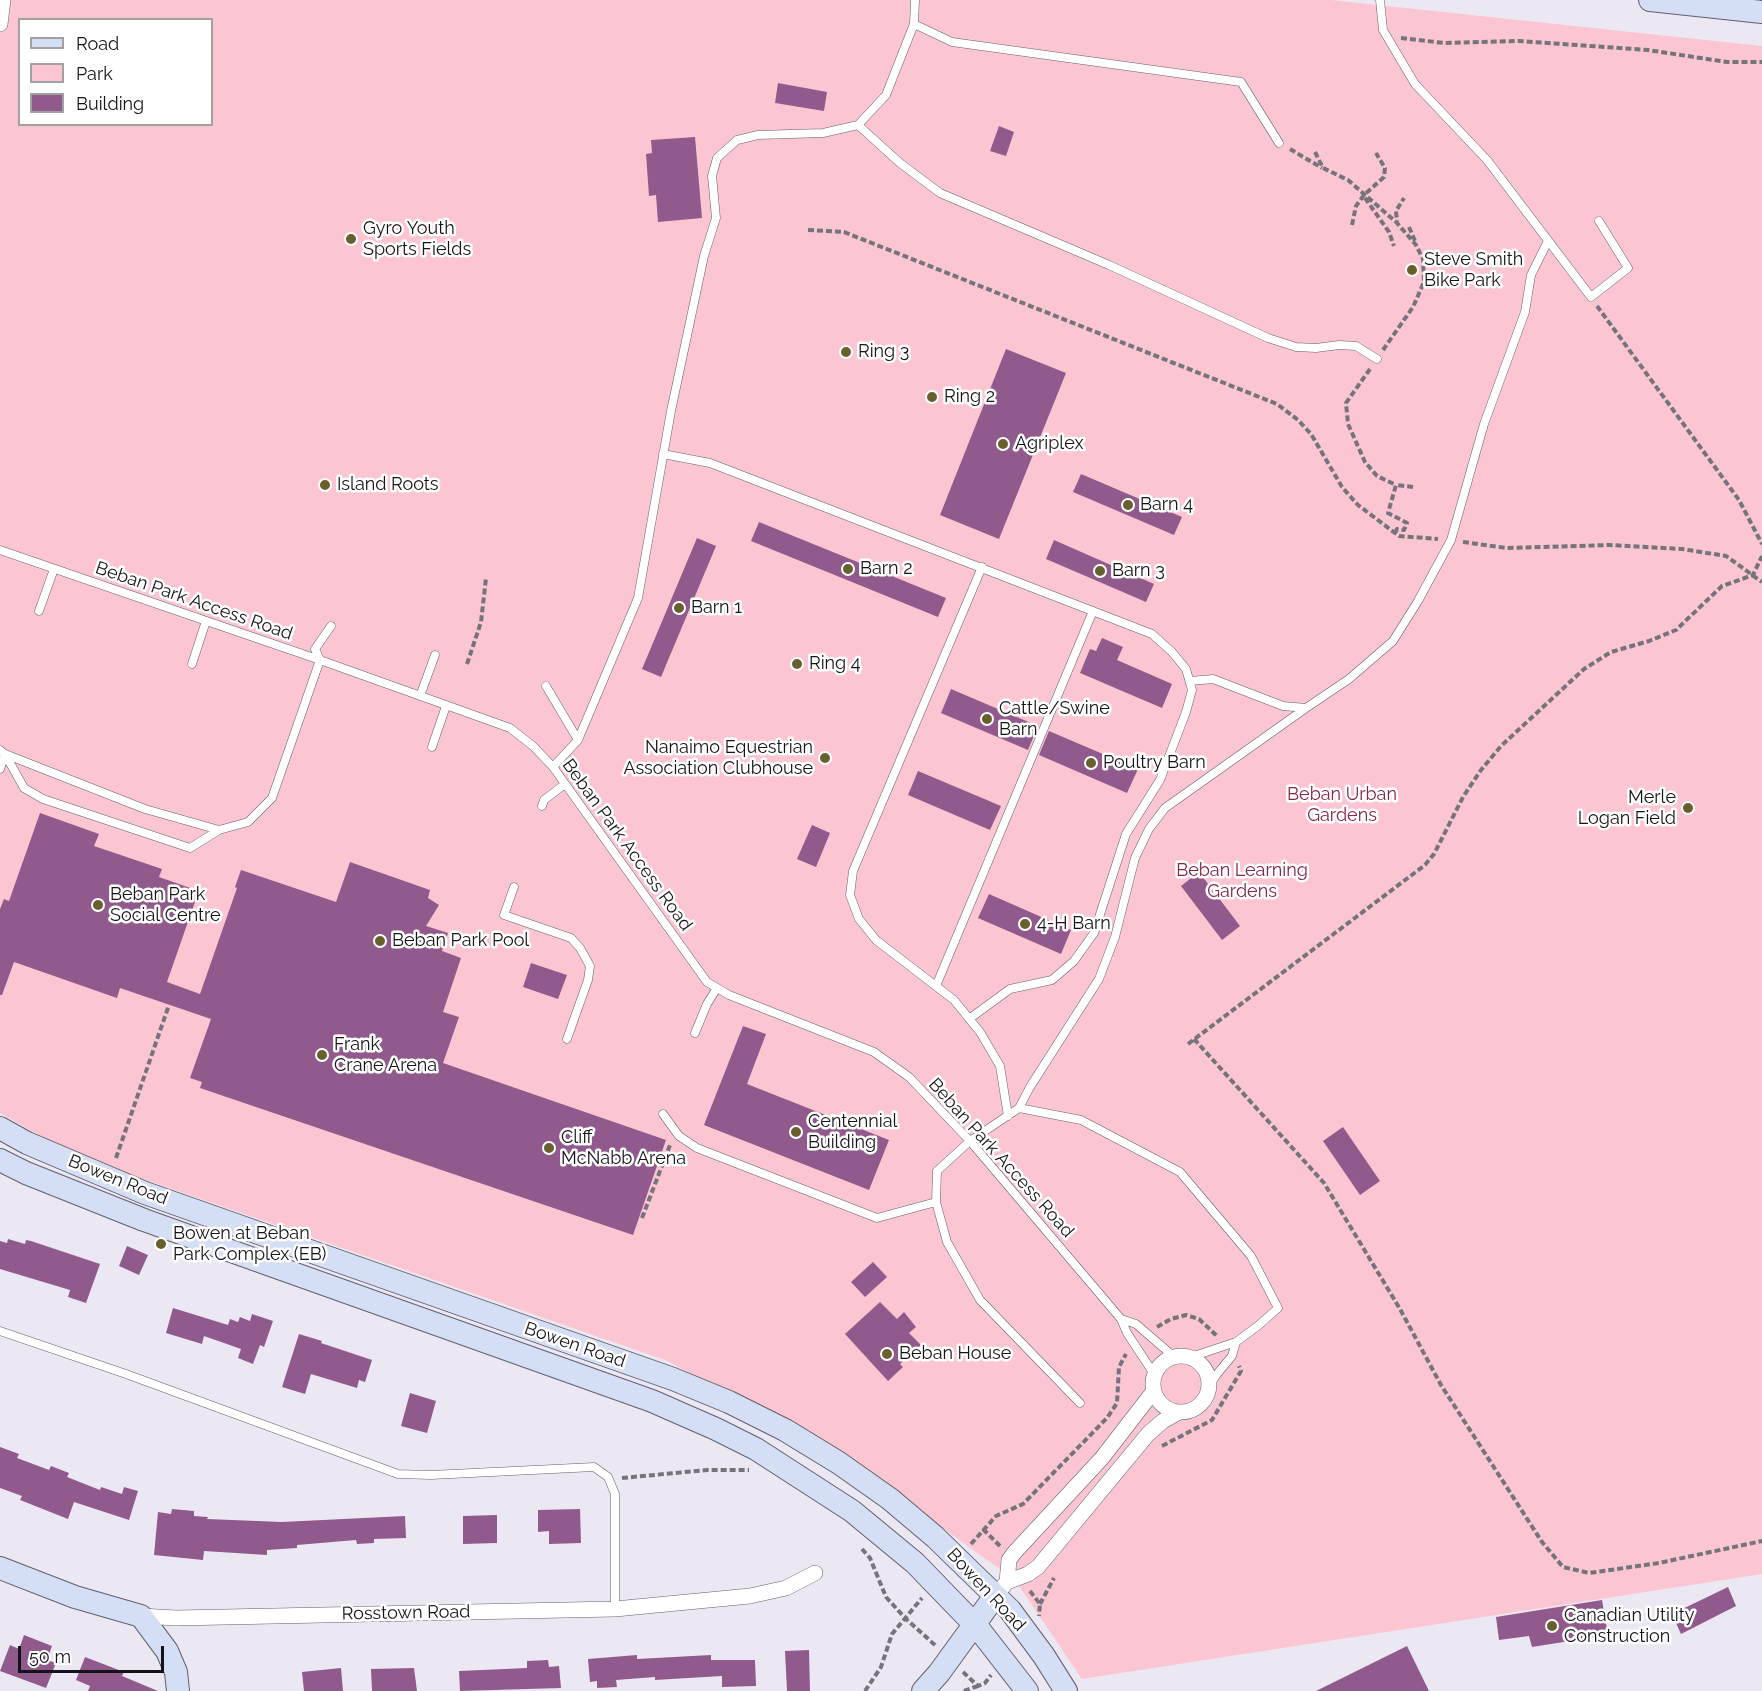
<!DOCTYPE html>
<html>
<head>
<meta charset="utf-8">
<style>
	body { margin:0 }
	#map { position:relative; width:1762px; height:1691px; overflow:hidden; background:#ebe8f4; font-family:Raleway,sans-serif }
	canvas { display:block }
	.legend { position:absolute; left:18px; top:18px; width:195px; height:108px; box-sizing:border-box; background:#fff; border:2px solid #a1a1a2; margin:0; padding:8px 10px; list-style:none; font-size:18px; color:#141317 }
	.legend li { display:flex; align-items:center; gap:12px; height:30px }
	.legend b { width:30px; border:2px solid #a1a1a2 }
	.scale { position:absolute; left:18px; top:1646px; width:146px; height:27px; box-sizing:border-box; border:3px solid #141317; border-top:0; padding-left:8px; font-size:18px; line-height:21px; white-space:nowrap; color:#141317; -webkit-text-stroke:4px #fff; paint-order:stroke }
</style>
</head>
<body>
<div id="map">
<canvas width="1762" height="1691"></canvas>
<ul class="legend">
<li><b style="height:8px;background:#d4def5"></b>Road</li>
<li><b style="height:16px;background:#fcc5d2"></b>Park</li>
<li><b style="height:16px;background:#915a8c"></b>Building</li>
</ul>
<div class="scale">50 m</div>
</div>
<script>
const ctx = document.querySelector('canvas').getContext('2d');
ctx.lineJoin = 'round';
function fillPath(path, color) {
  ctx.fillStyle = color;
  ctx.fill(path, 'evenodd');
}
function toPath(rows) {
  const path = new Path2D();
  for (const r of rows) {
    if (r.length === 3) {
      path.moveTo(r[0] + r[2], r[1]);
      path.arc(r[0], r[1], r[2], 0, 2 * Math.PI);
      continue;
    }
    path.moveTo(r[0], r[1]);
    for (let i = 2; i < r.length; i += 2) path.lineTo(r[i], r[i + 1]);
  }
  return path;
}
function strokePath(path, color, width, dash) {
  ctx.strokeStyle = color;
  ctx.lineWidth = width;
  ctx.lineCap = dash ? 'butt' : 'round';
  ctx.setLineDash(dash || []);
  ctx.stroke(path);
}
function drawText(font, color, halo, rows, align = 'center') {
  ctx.font = font + ' Raleway,sans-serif';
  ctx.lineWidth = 5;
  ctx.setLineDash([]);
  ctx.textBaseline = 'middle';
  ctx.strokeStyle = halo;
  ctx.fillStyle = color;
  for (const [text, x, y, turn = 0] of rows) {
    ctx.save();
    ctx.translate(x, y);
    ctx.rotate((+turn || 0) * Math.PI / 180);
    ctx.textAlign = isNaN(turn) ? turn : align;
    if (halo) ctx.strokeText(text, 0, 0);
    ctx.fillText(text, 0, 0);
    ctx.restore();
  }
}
fillPath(toPath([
	[0,0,1331,0,1762,46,1762,1574,1082,1679,1015,1580,862,1470,668,1361,74,1155,0,1113],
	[20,20,212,20,212,124,20,124]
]), '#fcc5d2');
fillPath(toPath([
	[778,83,827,92,824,111,775,103],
	[999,126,1014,132,1006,156,990,151],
	[695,137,702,218,658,222,656,195,649,196,646,154,652,153,651,140],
	[1006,349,1066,373,999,539,940,515],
	[1081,474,1182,517,1174,535,1073,492],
	[759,522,946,598,938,617,751,541],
	[697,538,716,546,661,677,642,669],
	[1054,540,1154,584,1146,602,1046,559],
	[1102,638,1123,647,1117,660,1172,684,1162,708,1080,673,1090,649,1096,651],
	[951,689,1038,726,1028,750,941,713],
	[1049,731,1138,769,1127,793,1039,755],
	[918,771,1001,806,990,830,908,795],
	[40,813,99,834,94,846,162,869,159,877,196,890,194,895,197,896,167,982,200,994,237,888,235,887,241,870,336,902,350,862,430,890,428,898,439,905,426,926,448,933,442,951,461,958,443,1012,459,1017,443,1063,666,1140,633,1235,200,1088,202,1082,190,1078,211,1019,120,988,117,998,14,962,2,995,0,995,0,909,4,899,9,901],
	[812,825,830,833,816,867,797,859],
	[1199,872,1240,926,1222,940,1181,886],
	[989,894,1071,930,1061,954,978,918],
	[531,963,567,975,558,999,523,987],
	[743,1026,766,1034,747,1084,889,1140,869,1190,704,1125],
	[1343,1127,1380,1181,1360,1195,1323,1141],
	[8,1239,25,1244,26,1240,31,1241,100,1264,86,1303,68,1297,70,1290,0,1269,0,1241,7,1243],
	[127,1246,148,1255,139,1275,119,1266],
	[873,1262,887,1277,865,1297,851,1282],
	[880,1302,897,1319,904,1312,916,1327,909,1333,921,1345,900,1364,903,1367,888,1381,845,1334],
	[173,1308,228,1325,230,1319,238,1322,240,1317,250,1321,252,1314,273,1321,264,1347,260,1345,253,1364,238,1358,241,1349,204,1336,202,1344,166,1333],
	[299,1334,322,1341,321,1343,372,1360,365,1382,359,1380,357,1388,311,1374,305,1394,282,1387],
	[410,1393,436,1401,427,1433,401,1426],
	[0,1447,19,1454,17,1458,49,1470,51,1466,69,1473,67,1477,100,1490,101,1487,122,1494,124,1487,138,1491,129,1520,74,1502,68,1519,20,1500,22,1496,0,1488],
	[172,1509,194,1511,194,1516,208,1517,207,1519,282,1522,405,1516,406,1538,374,1539,374,1543,357,1544,356,1540,297,1545,297,1548,267,1550,267,1555,204,1551,203,1560,154,1555,158,1512,171,1514],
	[580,1509,581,1543,549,1544,549,1531,538,1532,538,1510],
	[497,1515,497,1543,463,1544,463,1516],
	[1728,1587,1736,1606,1681,1634,1672,1614],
	[1602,1600,1608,1635,1532,1647,1529,1636,1499,1640,1496,1617],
	[24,1635,52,1646,47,1660,56,1663,46,1688,0,1671,10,1645,19,1649],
	[1407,1646,1429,1691,1316,1691],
	[809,1650,810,1691,787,1691,785,1651],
	[637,1655,637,1659,711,1655,711,1660,755,1660,756,1686,722,1687,722,1676,655,1680,655,1677,616,1680,617,1687,597,1688,597,1681,590,1682,588,1659],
	[85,1657,124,1672,122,1676,158,1691,88,1691,90,1686,76,1680],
	[548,1660,549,1667,559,1666,561,1688,460,1691,459,1671,527,1668,527,1661],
	[341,1668,343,1691,304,1691,302,1672],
	[414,1668,417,1691,372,1691,371,1669]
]), '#915a8c');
const lane = toPath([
	[1380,0,1383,30,1415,84,1487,160,1591,297,1628,268,1599,221],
	[914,24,952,42,1241,82,1279,143],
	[858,125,900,163,940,193,1109,265,1268,338,1296,347,1316,348,1339,345,1356,346,1377,359],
	[663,454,710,463,1152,634,1172,652,1186,669,1192,690,1186,712,1160,780,1126,834,1094,933,1074,961,1052,980,1010,989,969,1019],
	[0,550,320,660,510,728,533,746,553,767,707,982,729,995,874,1052,909,1077,970,1141,1121,1319,1127,1333,1154,1374],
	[982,567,853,871,850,895,859,919,876,940,954,1000,980,1032,1000,1066,1008,1116],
	[39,611,54,569],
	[192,664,206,621],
	[1190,681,1213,679,1283,706,1306,708,1349,679,1393,641,1418,601,1451,540,1484,424,1525,312,1531,275,1548,241],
	[546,686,578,740],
	[420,696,435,655],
	[432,747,446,706],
	[0,750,5,754,145,809,219,830,248,822,272,798,320,660,315,649,331,626],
	[5,754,24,788,43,799,190,848,219,830],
	[553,767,578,740,638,598,671,411,704,256,716,218,712,176,717,158,737,140,758,135,823,133,858,125,886,95,914,24,915,0],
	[0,769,5,754],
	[542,806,544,800,565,784],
	[514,887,504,915,571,938,580,948,590,966,588,980,567,1039],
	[936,986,1093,611],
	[695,1033,707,1004,717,988],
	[1019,1108,1030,1087,1099,979,1115,937,1135,858,1149,829,1165,808,1306,708],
	[663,1114,679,1136,697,1148,877,1218,936,1202],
	[1121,1319,1136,1324,1173,1356],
	[0,1331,126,1374,398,1474,431,1475,594,1467,608,1477,615,1494,615,1609],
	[1209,1386,1217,1374,1232,1356,1236,1342],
	[1080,1403,980,1300,947,1242,936,1202,937,1171,970,1141,1019,1108,1081,1120,1180,1172,1251,1256,1278,1308,1259,1325,1236,1342,1191,1357]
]);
const street = toPath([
	[0,24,3,0],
	[1181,1384,28],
	[1007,1582,1009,1560,1014,1553,1102,1458,1153,1392],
	[995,1596,1007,1582,1028,1574,1038,1567,1148,1434,1163,1421,1179,1412],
	[141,1616,176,1618,615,1609,750,1596,786,1588,815,1573]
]);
const secondary = toPath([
	[1650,0,1762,12],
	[0,1128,27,1143,145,1193,673,1379,729,1402,785,1430,839,1463,890,1499,935,1537,1010,1610,1044,1656,1066,1691],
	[0,1160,26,1173,144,1220,652,1401,716,1429,756,1449,852,1511,915,1563,978,1628,1027,1691],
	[0,1568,75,1597,141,1616,167,1651,176,1672,178,1691],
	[923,1691,939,1673,995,1596]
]);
strokePath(lane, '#625f69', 9);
strokePath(street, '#625f69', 16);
strokePath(secondary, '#625f69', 24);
strokePath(toPath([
	[1401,38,1444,43,1519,41,1648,50,1727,62,1762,62],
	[1290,149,1322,168],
	[1315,152,1323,168,1348,180,1396,222],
	[1365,198,1389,232,1394,246],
	[1352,225,1356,206,1364,195,1384,177,1385,168,1376,153],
	[1409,227,1415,241],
	[808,230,844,232,1277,404,1298,420,1311,434,1342,487,1358,505,1399,536,1438,539],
	[1597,306,1739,500,1762,544],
	[1383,350,1413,307,1424,282,1423,259,1416,245,1397,223,1396,211,1404,198],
	[1370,369,1346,403,1348,424,1365,462,1377,476,1396,485],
	[1395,533,1397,529,1404,530,1407,523,1388,513,1396,485,1413,487],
	[1463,542,1507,548,1610,545,1682,549,1726,556,1762,582],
	[467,664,481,622,486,578],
	[1194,1039,1324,1183,1400,1309,1441,1385,1542,1542,1563,1567,1589,1573,1659,1563,1762,1541],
	[1188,1044,1425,865,1434,854,1463,797,1481,770,1501,746,1584,669,1611,652,1649,641,1676,630,1722,586,1753,575,1762,556],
	[116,1158,169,1005],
	[642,1218,670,1145],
	[1157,1327,1171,1319,1186,1315,1199,1319,1217,1336],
	[1162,1446,1212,1420,1241,1371,1239,1366],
	[622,1478,707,1470,749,1470],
	[983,1529,1001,1547],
	[971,1544,996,1516,1023,1504,1107,1418,1117,1403,1119,1367,1126,1354],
	[862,1549,870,1558,886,1597,905,1618,936,1646],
	[1030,1591,1040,1604,1039,1616],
	[1040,1604,1054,1578],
	[963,1672,978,1686,985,1683,991,1675],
	[865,1691,881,1667,892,1634,922,1598],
	[964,1691,978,1686]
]), '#75737b', 4, [6, 3]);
strokePath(lane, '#fff', 8);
strokePath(street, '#fff', 15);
strokePath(secondary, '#d4def5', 22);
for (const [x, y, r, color] of [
	[351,239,6,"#695f2c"],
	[1412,270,6,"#695f2c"],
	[846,352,6,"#695f2c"],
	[932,397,6,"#695f2c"],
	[1003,444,6,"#695f2c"],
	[325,485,6,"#695f2c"],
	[1128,505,6,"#695f2c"],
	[848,569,6,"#695f2c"],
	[1100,571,6,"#695f2c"],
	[679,608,6,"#695f2c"],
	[797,664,6,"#695f2c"],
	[987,719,6,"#695f2c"],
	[825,758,6,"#695f2c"],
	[1091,763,6,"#695f2c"],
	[1688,808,6,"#695f2c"],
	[98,905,6,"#695f2c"],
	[1025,924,6,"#695f2c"],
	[380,941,6,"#695f2c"],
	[322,1055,6,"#695f2c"],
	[796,1132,6,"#695f2c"],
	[549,1148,6,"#695f2c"],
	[161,1244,6,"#695f2c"],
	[887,1354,6,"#695f2c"],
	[1552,1626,6,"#695f2c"]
]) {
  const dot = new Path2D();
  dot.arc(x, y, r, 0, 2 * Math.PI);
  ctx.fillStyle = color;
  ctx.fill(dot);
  strokePath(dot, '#fff', 2);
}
drawText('18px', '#141317', '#fff', [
	["Gyro Youth",363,229],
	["Sports Fields",363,250],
	["Steve Smith",1424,260],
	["Bike Park",1424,281],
	["Ring 3",858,352],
	["Ring 2",944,397],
	["Agriplex",1015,444],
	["Island Roots",337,485],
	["Barn 4",1140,505],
	["Barn 2",860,569],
	["Barn 3",1112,571],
	["Barn 1",691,608],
	["Ring 4",809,664],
	["Cattle/Swine",999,709],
	["Barn",999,730],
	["Nanaimo Equestrian",813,748,"right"],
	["Association Clubhouse",813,769,"right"],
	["Poultry Barn",1103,763],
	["Merle",1676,798,"right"],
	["Logan Field",1676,819,"right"],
	["Beban Park",110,895],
	["Social Centre",110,916],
	["4-H Barn",1037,924],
	["Beban Park Pool",392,941],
	["Frank",334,1045],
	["Crane Arena",334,1066],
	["Centennial",808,1122],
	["Building",808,1143],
	["Cliff",561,1138],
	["McNabb Arena",561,1159],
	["Bowen at Beban",173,1234],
	["Park Complex (EB)",173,1255],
	["Beban House",899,1354],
	["Canadian Utility",1564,1616],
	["Construction",1564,1637]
], 'left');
drawText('18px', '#141317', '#fff', [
	["Beban Park Access Road",194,601,19],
	["Beban Park Access Road",627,845,54],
	["Beban Park Access Road",1001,1158,48],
	["Bowen Road",118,1180,22],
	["Bowen Road",575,1345,19],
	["Bowen Road",986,1590,47],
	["Rosstown Road",406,1613,-1]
]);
drawText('18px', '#832648', '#fff', [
	["Beban Urban",1342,795],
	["Gardens",1342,816],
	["Beban Learning",1242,871],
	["Gardens",1242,892]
]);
</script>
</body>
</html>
